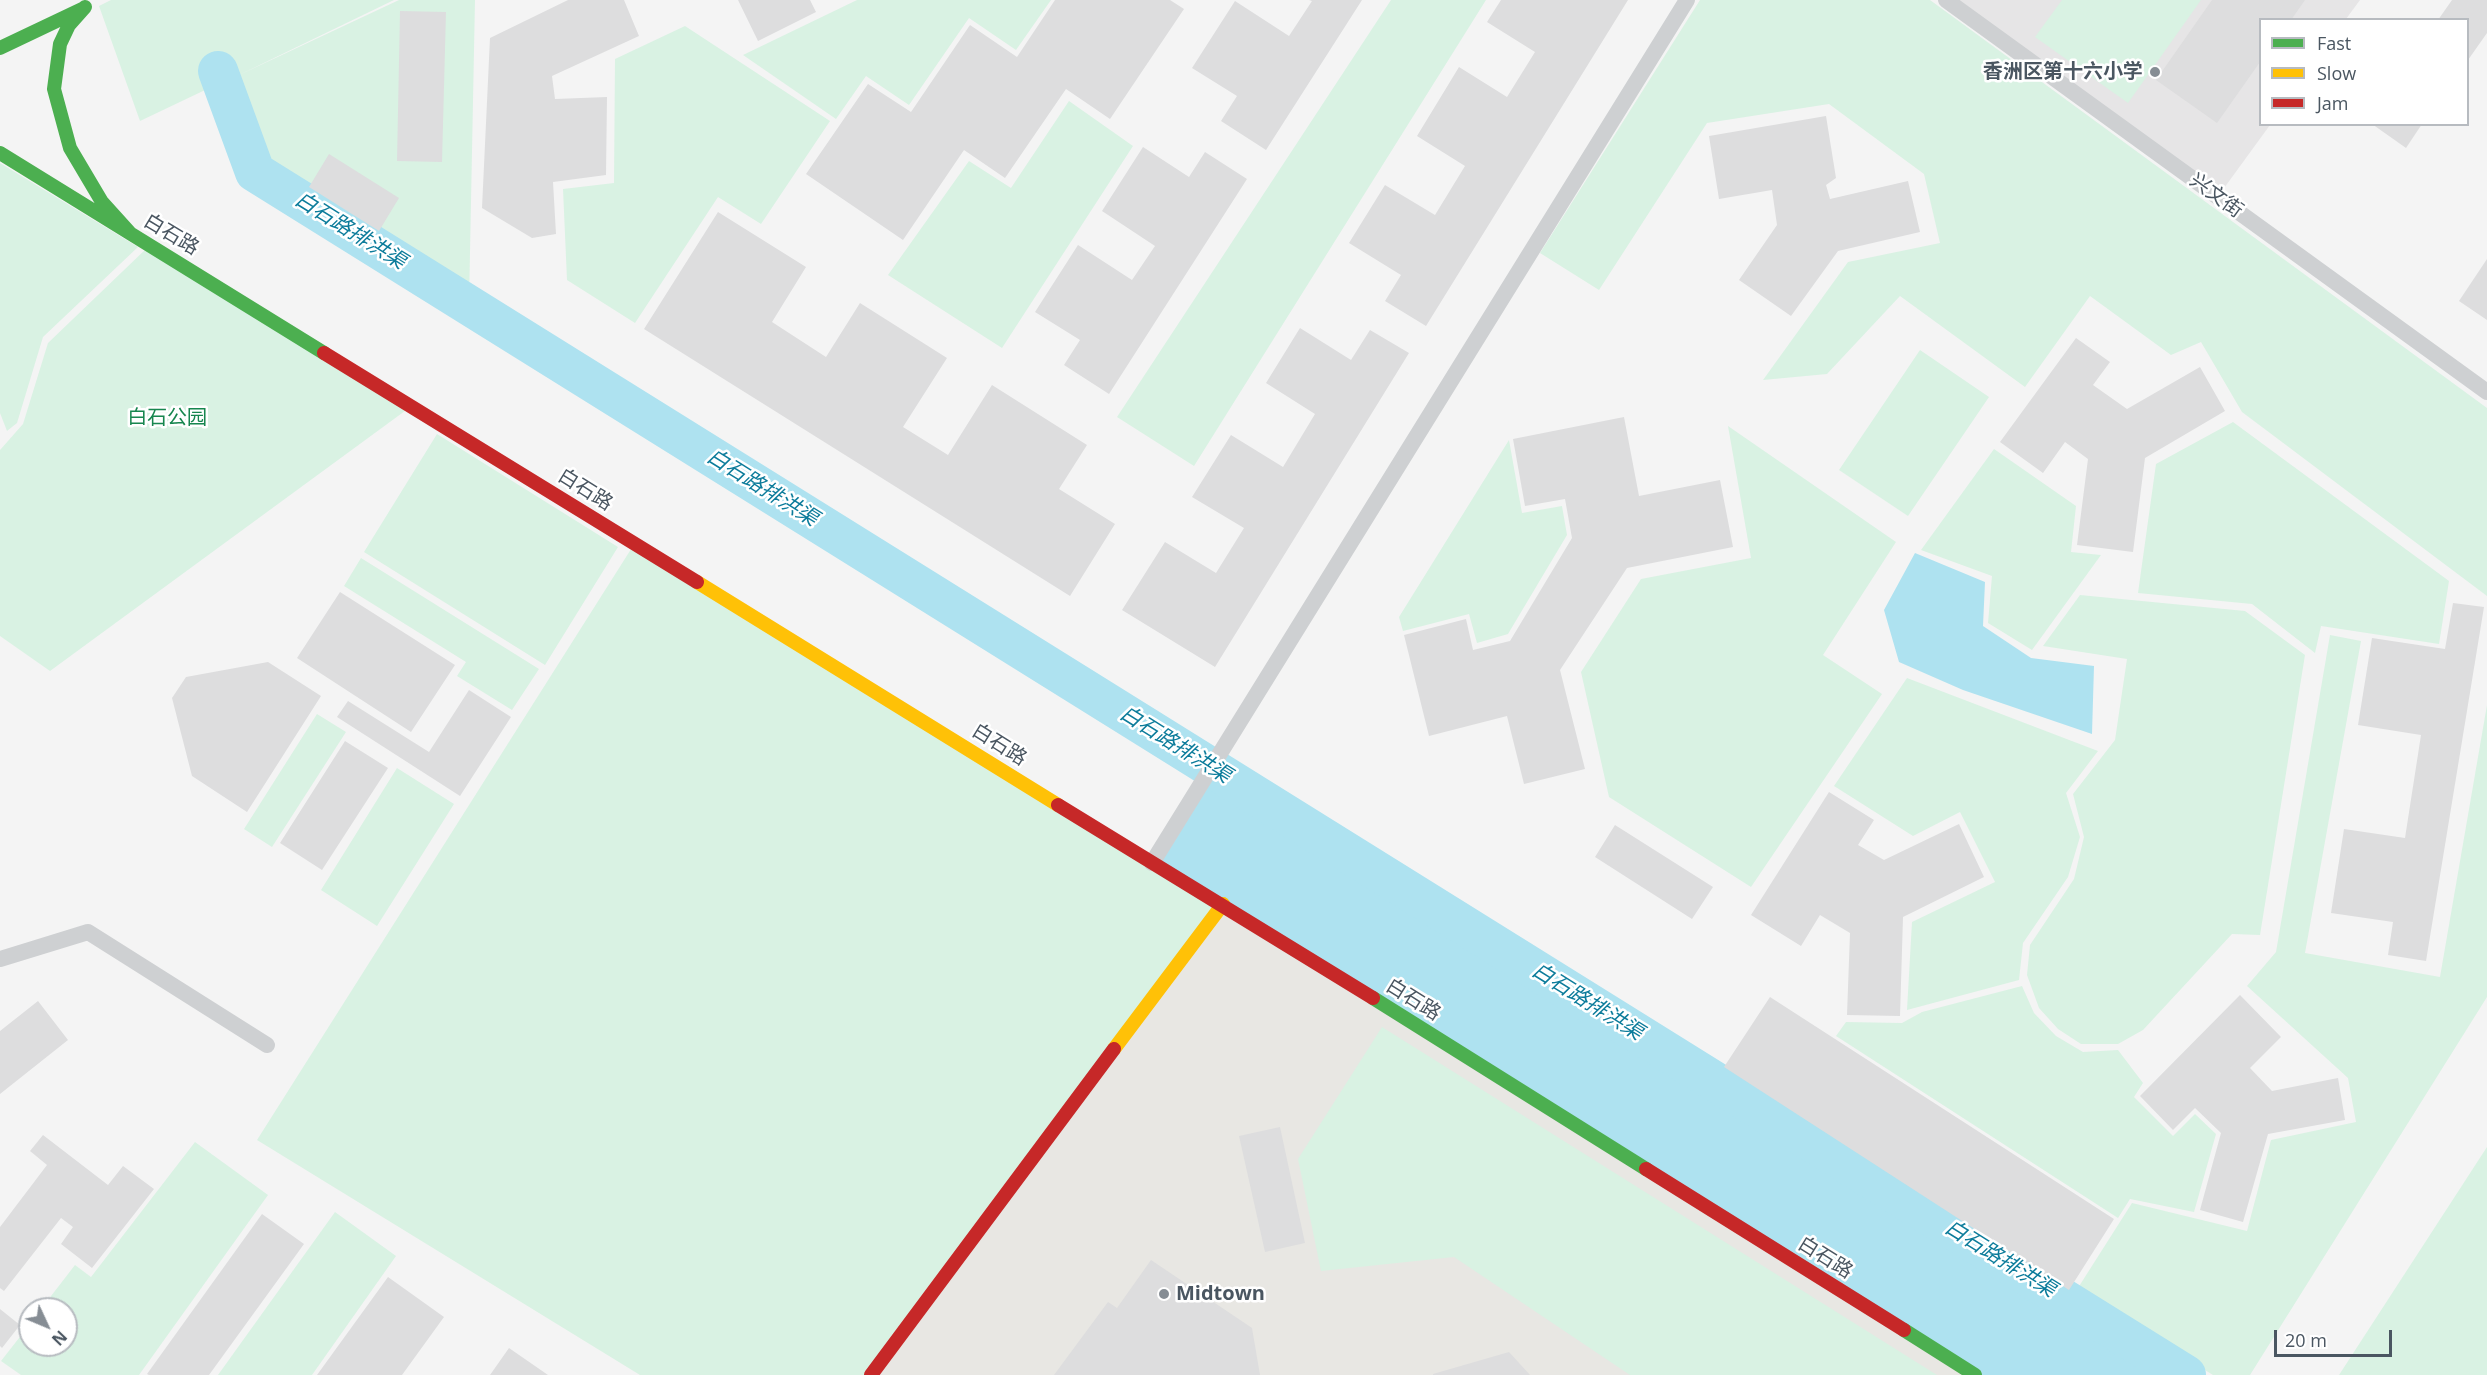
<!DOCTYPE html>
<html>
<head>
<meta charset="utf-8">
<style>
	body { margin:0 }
	#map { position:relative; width:2487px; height:1375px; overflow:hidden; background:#f4f4f4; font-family:"Open Sans",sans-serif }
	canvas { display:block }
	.legend { position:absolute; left:2259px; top:18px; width:210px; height:108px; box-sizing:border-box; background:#fff; border:2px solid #b7bbc0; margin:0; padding:8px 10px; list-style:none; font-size:18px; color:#4a5661 }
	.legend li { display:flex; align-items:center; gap:12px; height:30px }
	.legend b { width:30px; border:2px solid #b7bbc0 }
	.north { position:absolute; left:18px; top:1297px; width:60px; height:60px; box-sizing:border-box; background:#fff; border:2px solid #b7bbc0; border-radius:50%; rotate:134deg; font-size:16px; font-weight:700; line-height:24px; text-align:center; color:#4a5661 }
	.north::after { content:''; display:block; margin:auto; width:21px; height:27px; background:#868d94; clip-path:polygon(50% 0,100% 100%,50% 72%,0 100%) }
	.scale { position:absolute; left:2274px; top:1330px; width:118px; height:27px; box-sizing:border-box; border:3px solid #4a5661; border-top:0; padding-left:8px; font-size:18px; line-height:21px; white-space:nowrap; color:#4a5661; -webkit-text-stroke:4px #fff; paint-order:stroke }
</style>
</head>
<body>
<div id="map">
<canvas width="2487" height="1375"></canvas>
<ul class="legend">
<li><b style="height:8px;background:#4caf50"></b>Fast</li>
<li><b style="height:8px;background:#ffc107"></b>Slow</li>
<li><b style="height:8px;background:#c62828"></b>Jam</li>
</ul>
<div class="north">N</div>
<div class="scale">20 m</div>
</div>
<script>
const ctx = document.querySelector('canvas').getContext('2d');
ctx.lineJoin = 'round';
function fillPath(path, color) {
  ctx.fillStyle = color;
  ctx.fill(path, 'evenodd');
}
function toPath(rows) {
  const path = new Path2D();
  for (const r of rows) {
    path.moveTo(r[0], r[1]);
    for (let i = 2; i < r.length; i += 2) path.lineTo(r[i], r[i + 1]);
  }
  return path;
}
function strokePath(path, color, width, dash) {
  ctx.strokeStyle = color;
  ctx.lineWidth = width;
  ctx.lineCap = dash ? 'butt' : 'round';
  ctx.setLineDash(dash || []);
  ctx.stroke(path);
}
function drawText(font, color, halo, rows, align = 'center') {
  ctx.font = font + ' "Open Sans","Noto Sans SC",sans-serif';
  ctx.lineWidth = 5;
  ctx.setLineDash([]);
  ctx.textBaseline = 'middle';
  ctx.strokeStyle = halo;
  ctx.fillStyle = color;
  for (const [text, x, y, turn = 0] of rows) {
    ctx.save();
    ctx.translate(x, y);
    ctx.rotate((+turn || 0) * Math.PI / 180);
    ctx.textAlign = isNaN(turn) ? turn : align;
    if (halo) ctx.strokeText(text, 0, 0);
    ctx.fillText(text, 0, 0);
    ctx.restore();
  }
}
fillPath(toPath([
	[1224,907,1970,1375,874,1375]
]), '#e8e7e3');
fillPath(toPath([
	[1951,0,2360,0,2346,19,2260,20,2260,124,2270,125,2219,195]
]), '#e6e5e6');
fillPath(toPath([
	[111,0,394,0,237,76,399,0,475,0,469,303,256,172,224,81,140,121,99,6],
	[857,0,1051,0,1016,50,969,18,909,105,866,76,836,119,743,55],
	[1391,0,1486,0,1194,466,1117,417],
	[1700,0,1930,0,2487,408,2487,596,2242,412,2201,342,2171,355,2090,296,2025,387,1900,296,1827,374,1763,380,1848,262,1940,243,1924,174,1829,104,1707,123,1599,290,1540,253],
	[2062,0,2201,0,2128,103,2035,37],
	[685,26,830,121,761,224,718,197,635,323,567,280,563,189,614,183,615,59],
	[1069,101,1133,146,1002,348,888,275,969,161,1011,188],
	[0,163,138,247,43,337,17,423,7,431,0,413],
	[148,247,409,408,50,671,0,636,0,450,23,424,48,343],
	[1920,350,1989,397,1908,516,1839,470],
	[2233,422,2449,581,2439,644,2321,626,2315,653,2252,604,2138,593,2156,464],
	[1728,426,1896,542,1823,655,1882,694,1751,887,1609,797,1581,672,1641,579,1751,558],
	[437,434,618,547,545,665,364,552],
	[1509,440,1522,513,1562,506,1567,535,1508,634,1477,643,1469,614,1403,631,1399,617],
	[1994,449,2076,506,2071,552,2101,555,2032,650,1988,623,1992,576,1921,550],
	[633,546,1218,904,868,1375,640,1375,257,1140],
	[361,558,539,669,512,710,457,676,466,662,344,586],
	[2080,595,2245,611,2305,655,2260,935,2232,934,2143,1030,2118,1044,2081,1044,2058,1029,2039,1008,2027,975,2030,945,2074,879,2084,837,2073,794,2115,740,2127,659,2043,646],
	[2330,635,2361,641,2305,953,2440,977,2487,705,2487,997,2250,1375,2213,1375,2076,1291,2132,1203,2247,1231,2271,1140,2356,1122,2348,1078,2247,986,2276,952],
	[1907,678,2098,751,2066,793,2080,837,2068,877,2023,943,2019,980,1907,1010,1912,922,1995,882,1960,812,1913,836,1834,786],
	[317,714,346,732,272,847,244,829],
	[397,768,454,804,377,926,321,890],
	[2022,986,2034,1013,2056,1036,2083,1052,2118,1050,2143,1083,2134,1097,2173,1136,2195,1114,2216,1134,2194,1212,2130,1199,2118,1218,1836,1036,1846,1022,1902,1023,1922,1012],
	[1382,1027,1937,1375,1630,1375,1454,1257,1321,1271,1298,1159],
	[195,1142,268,1195,139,1375,21,1375,1,1361,30,1324,30,1345,66,1345,66,1309,41,1309,75,1265,91,1277],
	[2487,1147,2487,1375,2339,1375],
	[335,1212,396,1256,312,1375,218,1375]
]), '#d9f2e3');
fillPath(toPath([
	[1915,553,1985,582,1983,626,2031,658,2094,666,2092,734,1963,690,1899,662,1884,610],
	[1210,769,2183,1375,1976,1375,1153,862]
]), '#aee2f0');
strokePath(toPath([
	[218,71,255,172,2186,1375]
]), '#aee2f0', 40);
fillPath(toPath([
	[568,0,624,0,639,36,552,76,555,99,607,97,606,175,553,182,556,234,532,238,482,208,490,38],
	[738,0,810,0,816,12,758,41],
	[1055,0,1170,0,1184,9,1110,119,1066,89,1005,178,964,150,903,240,806,174,868,84,911,112,970,25,1017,57],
	[1309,0,1362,0,1266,150,1221,121,1237,96,1192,68,1235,1,1289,36,1312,1],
	[1501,0,1628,0,1426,326,1385,301,1401,275,1349,243,1385,185,1435,215,1465,166,1417,136,1459,67,1507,97,1535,52,1487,22],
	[2212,0,2305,0,2291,20,2260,20,2260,62,2217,123,2156,80],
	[2452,0,2487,0,2487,33,2468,60,2468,20,2438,20],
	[400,11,446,12,442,162,397,161],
	[1826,116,1836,178,1826,185,1830,199,1908,181,1920,232,1838,251,1791,316,1739,280,1777,225,1772,190,1719,199,1709,136],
	[2372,124,2422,124,2406,148],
	[1143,147,1189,177,1205,152,1247,179,1109,394,1064,365,1080,340,1035,312,1078,245,1132,280,1155,246,1102,211],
	[329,154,399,198,379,231,309,187],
	[718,212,806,267,772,322,826,357,860,303,947,358,903,427,948,455,992,385,1087,445,1059,489,1115,524,1070,596,644,329],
	[2487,259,2487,320,2459,301],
	[1300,328,1351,360,1370,330,1409,353,1215,667,1122,610,1165,542,1216,573,1244,528,1192,497,1231,435,1283,467,1315,414,1266,383],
	[2076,338,2110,362,2093,385,2127,409,2200,367,2225,411,2145,458,2133,552,2077,545,2088,459,2065,442,2043,473,2000,442],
	[1624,417,1639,496,1720,480,1733,547,1627,568,1560,670,1585,769,1524,784,1507,716,1429,736,1404,635,1466,619,1473,650,1510,641,1572,538,1565,499,1525,506,1513,439],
	[340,592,455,665,411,732,297,658],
	[2453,603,2484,607,2426,961,2388,955,2393,922,2331,913,2344,829,2405,838,2421,735,2358,725,2372,638,2445,649],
	[268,662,321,696,247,812,192,776,172,698,186,677],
	[469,690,511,717,460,796,337,717,348,701,429,752],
	[345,741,388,768,322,870,280,843],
	[1829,792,1874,820,1858,845,1884,860,1959,824,1984,877,1903,917,1900,1016,1847,1015,1850,933,1820,915,1801,946,1751,915],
	[1615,825,1713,887,1692,919,1595,857],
	[2240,995,2281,1037,2250,1068,2272,1091,2338,1078,2345,1120,2268,1134,2243,1222,2200,1210,2221,1133,2195,1108,2173,1130,2140,1096],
	[1770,997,2114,1219,2069,1290,1724,1067],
	[38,1001,68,1040,0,1094,0,1031],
	[1280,1127,1305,1243,1265,1252,1239,1136],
	[43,1135,108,1185,123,1166,154,1189,92,1268,61,1244,73,1227,61,1218,4,1291,0,1288,0,1227,47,1165,30,1151],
	[262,1214,304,1244,209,1375,149,1375,147,1374],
	[1151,1260,1252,1328,1260,1375,1054,1375,1108,1302,1117,1308],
	[388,1277,444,1317,402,1375,317,1375],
	[0,1309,20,1325,2,1348,0,1346],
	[509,1348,548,1375,490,1375],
	[1509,1352,1530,1375,1433,1375,1433,1374]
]), '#ddddde');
strokePath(toPath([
	[1946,0,2487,392],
	[1152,863,1687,0],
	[0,959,88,932,267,1045]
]), '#ced0d2', 16);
strokePath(toPath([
	[85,7,69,25,60,44,54,89,70,148,102,202,130,233],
	[0,48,82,9],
	[0,153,324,353],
	[1373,998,1646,1169],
	[1904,1330,1975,1375]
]), '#4caf50', 14);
strokePath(toPath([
	[697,582,1058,805],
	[1114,1049,1223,904]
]), '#ffc107', 14);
strokePath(toPath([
	[324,353,697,582],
	[1058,805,1373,998],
	[1646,1169,1904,1330],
	[871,1375,1114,1049]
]), '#c62828', 14);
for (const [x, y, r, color] of [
	[2155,72,6,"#868d94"],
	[1164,1294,6,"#868d94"]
]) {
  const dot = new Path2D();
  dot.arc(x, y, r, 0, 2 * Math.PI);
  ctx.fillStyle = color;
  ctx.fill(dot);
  strokePath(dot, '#fff', 2);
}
drawText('bold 20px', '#4a5661', '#fff', [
	["香洲区第十六小学",2143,72],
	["Midtown",1176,1294,"left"]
], 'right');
drawText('20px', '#4a5661', '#fff', [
	["兴文街",2216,196,36],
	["白石路",171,235,31],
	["白石路",585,490,32],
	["白石路",999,745,32],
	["白石路",1413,1000,32],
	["白石路",1825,1258,32]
]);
drawText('20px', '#17864f', '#fff', [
	["白石公园",167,418]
]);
drawText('italic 21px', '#0c7c9b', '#fff', [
	["白石路排洪渠",350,231,32],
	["白石路排洪渠",762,488,32],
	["白石路排洪渠",1175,745,32],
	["白石路排洪渠",1587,1002,32],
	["白石路排洪渠",2000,1259,32]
]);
</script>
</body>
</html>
